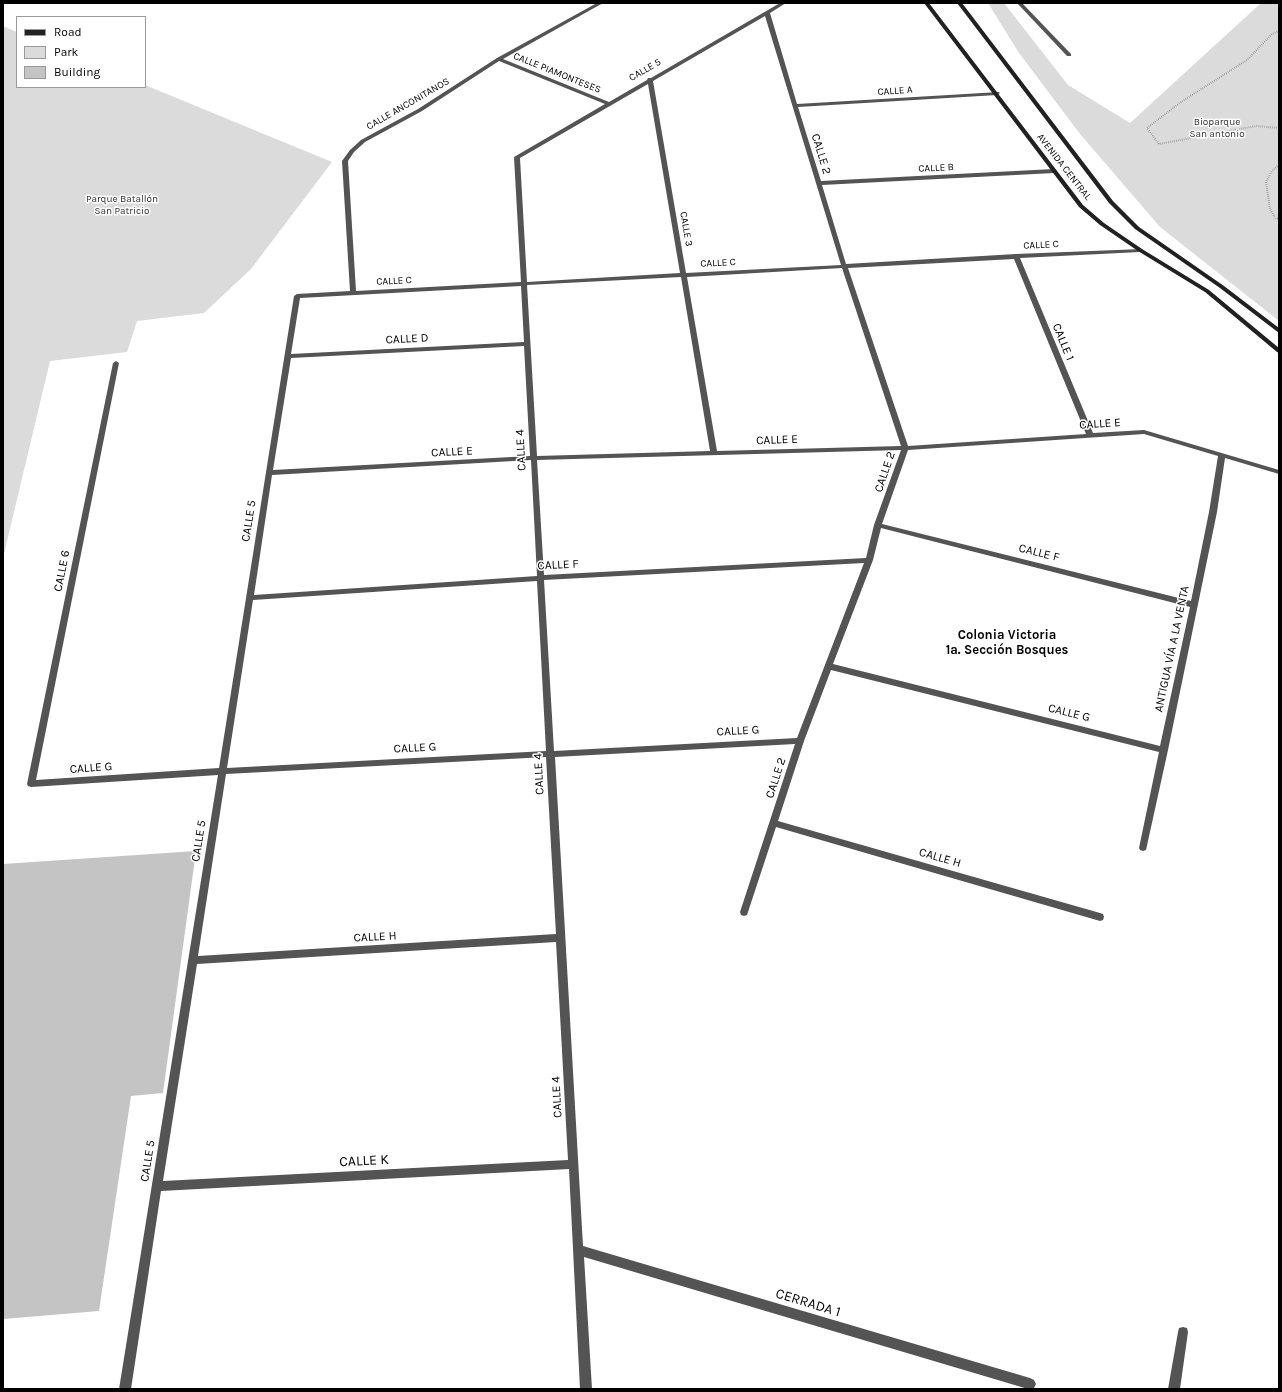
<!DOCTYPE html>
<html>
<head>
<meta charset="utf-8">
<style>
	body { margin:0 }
	#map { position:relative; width:1282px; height:1392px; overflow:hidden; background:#fff; font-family:Karla,sans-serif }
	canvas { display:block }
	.frame { position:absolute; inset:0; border:4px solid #000; pointer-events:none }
	.legend { position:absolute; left:16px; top:16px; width:130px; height:72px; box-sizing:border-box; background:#fff; border:1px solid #999; margin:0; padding:5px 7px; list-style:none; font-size:12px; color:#000 }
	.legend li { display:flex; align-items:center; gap:8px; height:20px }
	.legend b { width:20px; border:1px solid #999 }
</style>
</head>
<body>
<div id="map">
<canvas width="1282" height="1392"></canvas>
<div class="frame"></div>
<ul class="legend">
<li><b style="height:5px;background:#212121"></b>Road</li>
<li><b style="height:11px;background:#dbdbdb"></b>Park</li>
<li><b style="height:11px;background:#c4c4c4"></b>Building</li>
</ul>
</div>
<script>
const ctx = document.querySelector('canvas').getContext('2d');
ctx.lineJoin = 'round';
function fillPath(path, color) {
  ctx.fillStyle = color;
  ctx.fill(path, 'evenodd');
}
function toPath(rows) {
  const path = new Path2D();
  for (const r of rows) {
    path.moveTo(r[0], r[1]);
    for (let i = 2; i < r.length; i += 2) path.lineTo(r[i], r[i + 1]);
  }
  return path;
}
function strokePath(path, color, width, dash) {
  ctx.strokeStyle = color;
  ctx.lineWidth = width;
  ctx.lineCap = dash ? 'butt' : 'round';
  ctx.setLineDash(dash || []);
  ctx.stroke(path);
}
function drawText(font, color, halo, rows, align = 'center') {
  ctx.font = font + ' Karla,sans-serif';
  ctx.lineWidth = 3;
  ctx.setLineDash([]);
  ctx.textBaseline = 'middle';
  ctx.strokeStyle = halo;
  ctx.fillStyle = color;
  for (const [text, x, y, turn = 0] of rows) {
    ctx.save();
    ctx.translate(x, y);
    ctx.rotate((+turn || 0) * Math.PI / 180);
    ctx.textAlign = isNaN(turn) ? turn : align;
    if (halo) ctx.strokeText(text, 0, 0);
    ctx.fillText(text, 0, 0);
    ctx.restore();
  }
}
fillPath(toPath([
	[988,3,1004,3,1068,85,1130,123,1261,3,1279,3,1279,321,1160,227,1080,134,1019,53],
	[3,26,17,32,17,87,145,87,145,85,332,162,251,269,204,313,137,321,127,352,50,361,3,558]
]), '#dbdbdb');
fillPath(toPath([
	[196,851,163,1093,131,1096,99,1311,3,1319,3,864]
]), '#c4c4c4');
strokePath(toPath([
	[1279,31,1272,34,1247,60,1181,102,1147,128,1159,144,1256,126,1279,128],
	[1279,165,1272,171,1266,182,1270,209,1276,219,1279,218]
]), '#767676', 2, [0.5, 1.5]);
fillPath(toPath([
	[1017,3,1022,3,1071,54,1071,56,1067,56,1017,3]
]), '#545454');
fillPath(toPath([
	[597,3,603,3,503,59,609,102,647,80,648,78,651,78,780,3,786,3,770,13,797,104,999,92,1000,93,997,95,798,107,821,181,1054,169,1057,171,1054,173,822,185,846,264,1016,254,1142,249,1142,251,1140,252,1020,258,1093,433,1144,430,1279,470,1279,474,1225,458,1217,512,1168,750,1146,850,1143,851,1140,850,1139,848,1159,752,831,670,804,741,778,821,1100,913,1103,914,1104,917,1103,920,1100,921,776,827,748,912,747,915,744,916,741,915,740,912,795,744,555,757,583,1246,1030,1378,1034,1380,1036,1384,1034,1388,1028,1389,584,1257,592,1389,580,1389,569,1169,161,1191,131,1389,119,1389,218,775,31,787,28,786,27,784,113,363,116,361,119,363,36,780,219,768,294,296,297,294,350,291,342,161,350,150,361,140,418,109,497,58,597,3],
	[765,16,841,265,686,273,653,81,765,16],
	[499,61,605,104,514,157,521,282,356,291,348,161,354,152,365,142,422,111,499,61],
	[648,84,680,273,527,282,520,158,648,84],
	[1014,259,1086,434,908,446,848,268,1014,259],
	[842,268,901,446,717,451,687,277,842,268],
	[681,277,710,451,537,456,527,285,681,277],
	[521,286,524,342,291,354,300,298,521,286],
	[524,346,530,456,273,470,291,358,524,346],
	[1144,434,1218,456,1209,512,1191,601,882,524,908,450,1144,434],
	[901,450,874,525,866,558,544,575,537,460,901,450],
	[531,460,537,576,254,595,272,475,531,460],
	[881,528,1190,607,1160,746,833,664,873,560,881,528],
	[864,563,797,738,554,751,544,580,864,563],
	[537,581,546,751,227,768,253,600,537,581],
	[546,757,556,934,198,956,226,774,546,757],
	[556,942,568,1160,163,1181,197,964,556,942],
	[1183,1327,1187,1328,1188,1332,1180,1389,1168,1389,1178,1332,1179,1328,1183,1327]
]), '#545454');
fillPath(toPath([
	[924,3,929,3,1083,205,1104,223,1142,249,1209,290,1279,348,1279,353,1277,352,1205,292,1138,251,1100,225,1079,207,924,3],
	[957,3,962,3,1113,201,1139,227,1224,286,1279,328,1279,333,1220,288,1135,229,1109,203,957,3]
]), '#212121');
drawText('10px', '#000', '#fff', [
	["CALLE 5",645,70,-30],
	["CALLE PIAMONTESES",557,73,22],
	["CALLE A",895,91,-4],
	["CALLE ANCONITANOS",408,104,-30],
	["AVENIDA CENTRAL",1064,167,52],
	["CALLE B",936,168,-3],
	["CALLE 3",686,229,80],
	["CALLE C",1041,245,-3],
	["CALLE C",718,263,-3],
	["CALLE C",394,281,-3]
]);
drawText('10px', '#323232', '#fff', [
	["Bioparque",1217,122],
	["San antonio",1217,134],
	["Parque Batallón",122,199],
	["San Patricio",122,211]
]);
drawText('12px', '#000', '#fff', [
	["CALLE 2",821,154,73],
	["CALLE D",407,339,-3],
	["CALLE 1",1063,342,68],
	["CALLE E",1100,424,-4],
	["CALLE E",777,440,-2],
	["CALLE 4",521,450,-93],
	["CALLE E",452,452,-3],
	["CALLE 2",885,472,-71],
	["CALLE 5",249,521,-81],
	["CALLE F",1039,553,14],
	["CALLE F",558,565,-3],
	["CALLE 6",62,571,-79],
	["ANTIGUA VÍA A LA VENTA",1172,649,-78],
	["CALLE G",1069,713,14],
	["CALLE G",738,731,-3],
	["CALLE G",415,748,-3],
	["CALLE G",91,768,-4],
	["CALLE 4",539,774,-93],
	["CALLE 2",776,778,-72],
	["CALLE 5",199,841,-81],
	["CALLE H",940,858,16],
	["CALLE H",375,937,-3],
	["CALLE 4",557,1097,-93],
	["CALLE 5",148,1161,-81]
]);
drawText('bold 13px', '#000', '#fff', [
	["Colonia Victoria",1007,635],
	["1a. Sección Bosques",1007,650]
]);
drawText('14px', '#000', '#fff', [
	["CALLE K",364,1161,-3],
	["CERRADA 1",808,1303,17]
]);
</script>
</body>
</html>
